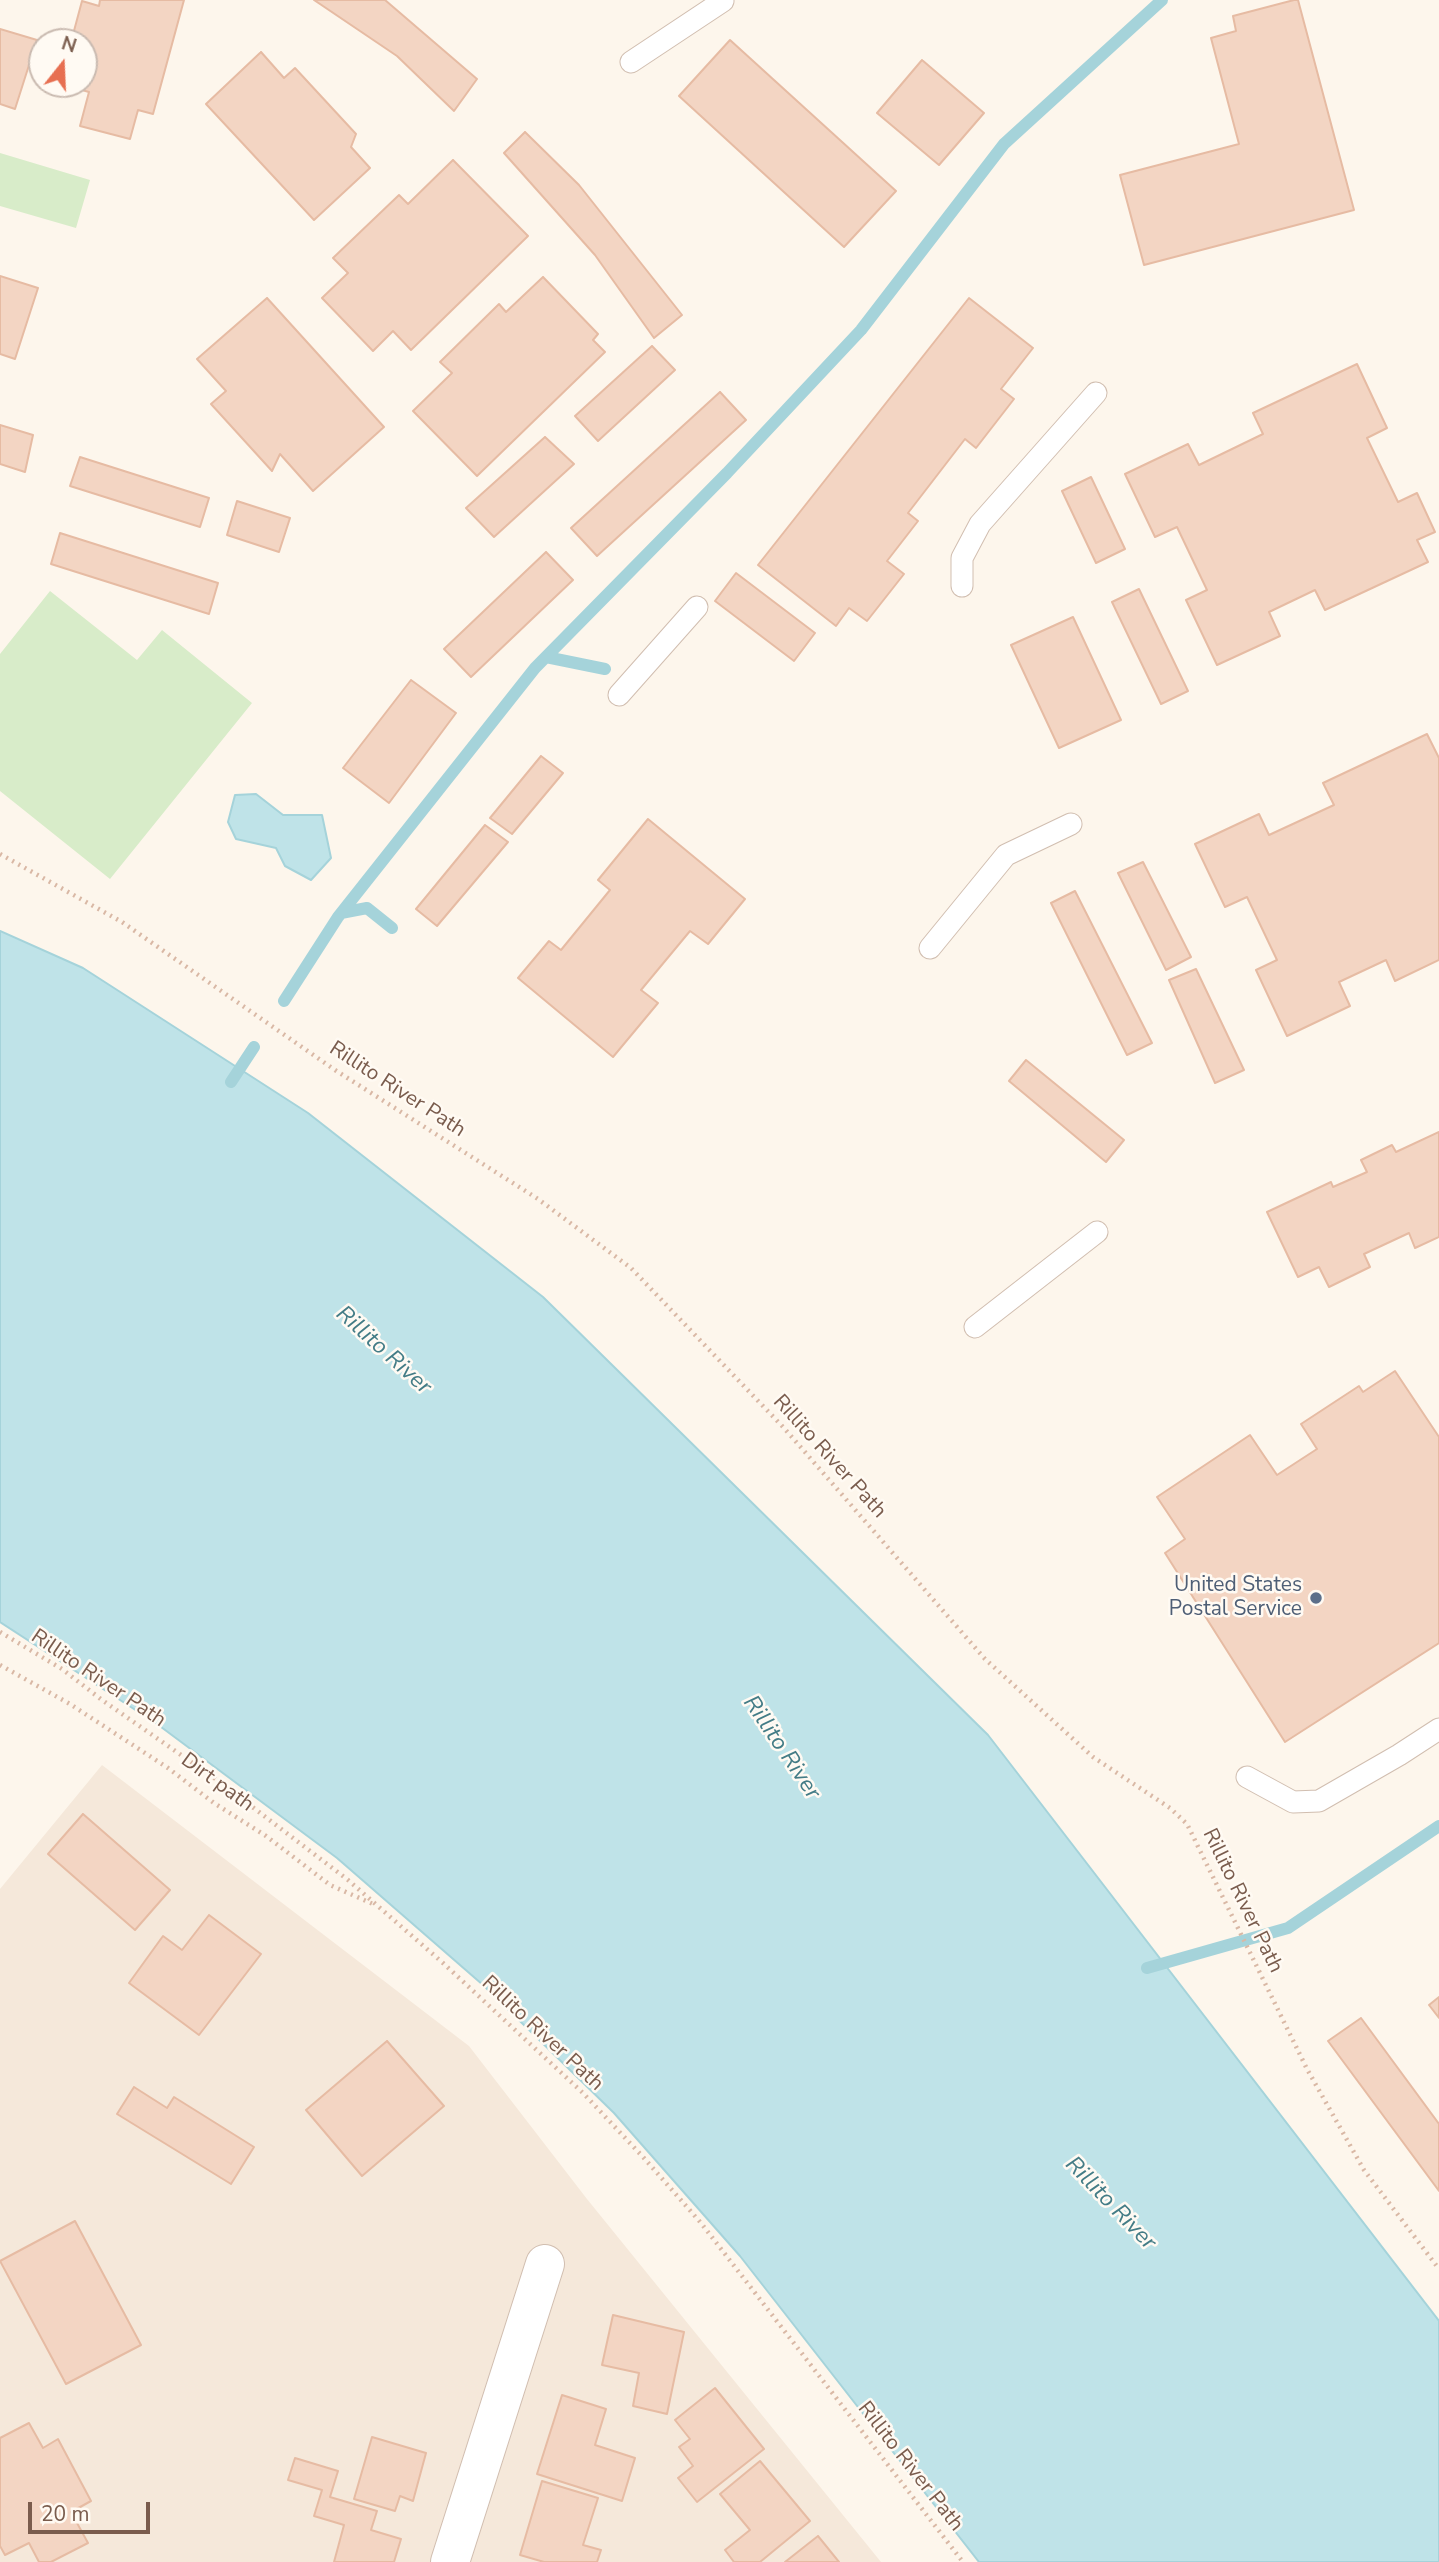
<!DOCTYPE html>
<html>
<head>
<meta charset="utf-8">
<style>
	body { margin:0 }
	#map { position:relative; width:1439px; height:2562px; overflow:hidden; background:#fdf6ec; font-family:"Nunito Sans",sans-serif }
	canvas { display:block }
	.north { position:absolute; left:28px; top:28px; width:70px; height:70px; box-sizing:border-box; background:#fffaf3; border:2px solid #cabbb1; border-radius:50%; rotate:18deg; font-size:19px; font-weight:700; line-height:28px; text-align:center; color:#7a5c4d }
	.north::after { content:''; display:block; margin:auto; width:24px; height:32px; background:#e76f51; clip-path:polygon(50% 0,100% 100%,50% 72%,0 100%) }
	.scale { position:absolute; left:28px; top:2502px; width:122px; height:32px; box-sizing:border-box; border:4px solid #7a5c4d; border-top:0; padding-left:9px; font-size:21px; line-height:24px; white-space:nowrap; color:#7a5c4d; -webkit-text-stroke:5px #fffaf3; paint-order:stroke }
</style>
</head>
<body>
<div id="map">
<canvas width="1439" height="2562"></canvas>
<div class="north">N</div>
<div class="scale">20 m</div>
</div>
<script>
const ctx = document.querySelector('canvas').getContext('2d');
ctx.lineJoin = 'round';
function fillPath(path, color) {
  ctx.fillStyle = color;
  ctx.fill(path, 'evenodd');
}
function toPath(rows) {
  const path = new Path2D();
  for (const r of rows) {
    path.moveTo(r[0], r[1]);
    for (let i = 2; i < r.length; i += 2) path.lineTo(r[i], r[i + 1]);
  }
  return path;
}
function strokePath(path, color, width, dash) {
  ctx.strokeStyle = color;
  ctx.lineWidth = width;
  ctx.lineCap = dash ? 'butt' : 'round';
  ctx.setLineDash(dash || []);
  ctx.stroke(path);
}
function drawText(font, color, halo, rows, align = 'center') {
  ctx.font = font + ' "Nunito Sans",sans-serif';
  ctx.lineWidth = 5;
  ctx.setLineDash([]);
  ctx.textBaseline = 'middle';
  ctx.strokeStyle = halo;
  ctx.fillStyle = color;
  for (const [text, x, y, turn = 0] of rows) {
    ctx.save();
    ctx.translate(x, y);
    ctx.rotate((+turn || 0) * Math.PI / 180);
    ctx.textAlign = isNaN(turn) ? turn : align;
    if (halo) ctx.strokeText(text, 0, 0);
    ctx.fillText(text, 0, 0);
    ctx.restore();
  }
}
fillPath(toPath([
	[102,1765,469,2046,587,2199,881,2562,0,2562,0,1889]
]), '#f5e8da');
fillPath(toPath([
	[0,153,90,180,76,228,0,206],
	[50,591,137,660,162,630,252,703,110,879,0,791,0,654]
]), '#d8ecc9');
const water = toPath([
	[256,794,283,815,322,815,331,858,311,880,285,866,276,848,236,839,228,822,235,795,256,794],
	[0,931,83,968,308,1113,543,1297,988,1735,1439,2321,1439,2562,979,2562,740,2256,614,2113,483,1985,337,1858,157,1724,0,1622,0,931]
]);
fillPath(water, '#bfe3e8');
strokePath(water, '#a5d3da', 2);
strokePath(toPath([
	[546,657,605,669],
	[341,913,367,908,392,928],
	[284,1001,338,917,535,668,727,473,861,330,1004,144,1162,0],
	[231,1082,254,1047],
	[1147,1968,1288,1928,1439,1826]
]), '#a5d3da', 12);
const building = toPath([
	[100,0,184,0,153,114,138,110,130,139,80,126,89,92,60,84,84,84,84,42,71,42,82,1,99,6,100,0],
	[314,0,385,0,477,79,454,111,397,56,314,0],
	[1294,0,1298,0,1354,210,1144,265,1120,175,1239,144,1211,38,1236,31,1233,16,1294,0],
	[0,29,37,40,15,109,0,104,0,29],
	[730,40,896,191,844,247,679,96,730,40],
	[261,52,284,78,295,68,356,134,351,147,370,168,314,220,206,104,261,52],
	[922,60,984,113,939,165,877,113,922,60],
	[525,132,579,185,682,315,654,338,595,255,504,153,525,132],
	[453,160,528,236,411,350,393,331,373,351,322,298,348,273,333,258,399,195,408,204,453,160],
	[0,276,38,288,15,359,0,354,0,276],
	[543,277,598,334,593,340,605,352,477,476,413,411,452,373,440,362,499,304,506,312,543,277],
	[267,298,384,427,313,491,280,454,272,471,211,404,226,391,197,359,267,298],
	[969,298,1033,348,1001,389,1014,399,976,448,965,439,908,513,918,521,887,561,904,574,867,621,849,608,836,626,758,565,969,298],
	[652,346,675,370,598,441,575,416,652,346],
	[1357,364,1387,428,1367,438,1398,502,1417,493,1435,532,1417,540,1428,562,1325,610,1315,590,1269,612,1280,636,1217,665,1186,600,1207,590,1177,527,1155,537,1125,474,1188,444,1199,465,1263,434,1253,413,1357,364],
	[720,392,746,420,597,556,571,528,720,392],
	[0,425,33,435,25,472,0,464,0,425],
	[545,437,574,464,494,537,466,508,545,437],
	[80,457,209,498,200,527,70,486,80,457],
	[1091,477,1125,549,1096,563,1062,491,1091,477],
	[237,501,290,518,279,552,227,535,237,501],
	[60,533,218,583,209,614,51,564,60,533],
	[546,552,573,580,471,677,444,649,546,552],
	[736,573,815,633,794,661,715,601,736,573],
	[1139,589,1188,691,1161,704,1112,602,1139,589],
	[1073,617,1121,720,1059,748,1011,645,1073,617],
	[411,680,456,713,389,803,343,768,411,680],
	[1427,734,1439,758,1439,960,1395,981,1386,960,1339,982,1350,1006,1287,1036,1256,970,1277,960,1247,897,1225,907,1195,844,1259,814,1269,835,1334,805,1323,783,1427,734],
	[541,756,563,773,512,834,490,818,541,756],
	[648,819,745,899,708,944,690,931,641,990,658,1003,613,1057,518,978,549,941,561,950,610,890,598,880,648,819],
	[485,825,508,842,437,926,416,909,485,825],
	[1143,862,1191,957,1166,970,1118,873,1143,862],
	[1075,891,1152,1043,1127,1055,1051,903,1075,891],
	[1196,969,1244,1070,1215,1083,1169,980,1196,969],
	[1026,1060,1124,1140,1106,1162,1009,1081,1026,1060],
	[1439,1132,1439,1237,1415,1248,1409,1233,1364,1254,1370,1267,1329,1287,1319,1267,1298,1277,1267,1212,1331,1182,1333,1187,1367,1172,1361,1160,1392,1145,1396,1152,1439,1132],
	[1395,1371,1439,1437,1439,1643,1285,1742,1165,1553,1185,1539,1157,1497,1250,1435,1277,1475,1317,1449,1301,1424,1359,1386,1363,1392,1395,1371],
	[83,1814,170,1890,135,1930,48,1854,83,1814],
	[209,1915,261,1954,199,2035,129,1983,163,1936,182,1950,209,1915],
	[1439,1997,1439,2018,1429,2005,1439,1997],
	[1361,2018,1439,2124,1439,2191,1328,2041,1361,2018],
	[387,2041,444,2106,362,2176,306,2110,387,2041],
	[134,2087,167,2108,174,2097,254,2147,231,2184,117,2114,134,2087],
	[75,2221,141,2345,66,2384,0,2261,75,2221],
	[613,2315,684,2332,667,2414,633,2406,639,2373,602,2365,613,2315],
	[715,2388,764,2449,697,2502,678,2478,693,2466,679,2447,690,2439,675,2420,715,2388],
	[562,2395,606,2409,595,2445,635,2458,622,2501,537,2474,562,2395],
	[29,2423,43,2448,58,2439,91,2501,71,2512,88,2543,51,2562,39,2562,29,2543,5,2555,0,2546,0,2438,29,2423],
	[372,2437,426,2453,413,2501,400,2496,395,2511,354,2499,372,2437],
	[295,2458,338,2471,330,2497,377,2511,371,2530,401,2539,394,2562,334,2562,344,2525,314,2516,322,2490,288,2480,295,2458],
	[760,2461,810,2521,760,2562,734,2562,725,2550,750,2530,720,2494,760,2461],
	[542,2481,598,2498,583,2545,601,2550,597,2562,544,2562,520,2555,542,2481],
	[818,2536,839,2562,785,2562,818,2536]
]);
fillPath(building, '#f3d5c3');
strokePath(building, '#e6bba3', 2);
const lane = toPath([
	[631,62,723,1],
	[962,586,962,558,980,524,1096,393],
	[619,695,697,607],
	[930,948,1006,855,1071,824],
	[975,1327,1097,1232],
	[1247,1777,1293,1802,1319,1801,1399,1755,1439,1729]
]);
const street = toPath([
	[450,2562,545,2264]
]);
strokePath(lane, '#d1beb0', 23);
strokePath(street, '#d1beb0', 40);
strokePath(toPath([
	[0,854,122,922,335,1070,538,1199,631,1268,784,1428,985,1659,1093,1757,1170,1808,1187,1824,1307,2069,1364,2170,1439,2269],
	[0,1632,62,1669,102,1700,217,1780,348,1880,443,1963,583,2093,643,2157,701,2223,963,2562],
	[0,1665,70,1704,168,1768,214,1803,266,1836,330,1885,373,1904]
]), '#d9b8a5', 4.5, [2, 5]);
strokePath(lane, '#fff', 21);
strokePath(street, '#fff', 38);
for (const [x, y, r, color] of [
	[1316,1598,7,"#5c6f8a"]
]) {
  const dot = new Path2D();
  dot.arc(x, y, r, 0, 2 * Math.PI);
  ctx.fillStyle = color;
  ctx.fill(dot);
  strokePath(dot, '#fffaf3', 2.5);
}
drawText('21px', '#7a5c4d', '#fffaf3', [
	["Rillito River Path",397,1090,33],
	["Rillito River Path",829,1457,48],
	["Rillito River Path",98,1679,34],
	["Dirt path",217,1783,36],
	["Rillito River Path",1242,1901,64],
	["Rillito River Path",542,2034,43],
	["Rillito River Path",910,2467,52]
]);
drawText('21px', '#4e5e75', '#fffaf3', [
	["United States",1302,1586],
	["Postal Service",1302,1610]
], 'right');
drawText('italic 23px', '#437c86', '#fffaf3', [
	["Rillito River",383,1351,42],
	["Rillito River",781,1748,56],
	["Rillito River",1110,2204,46]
]);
</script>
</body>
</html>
